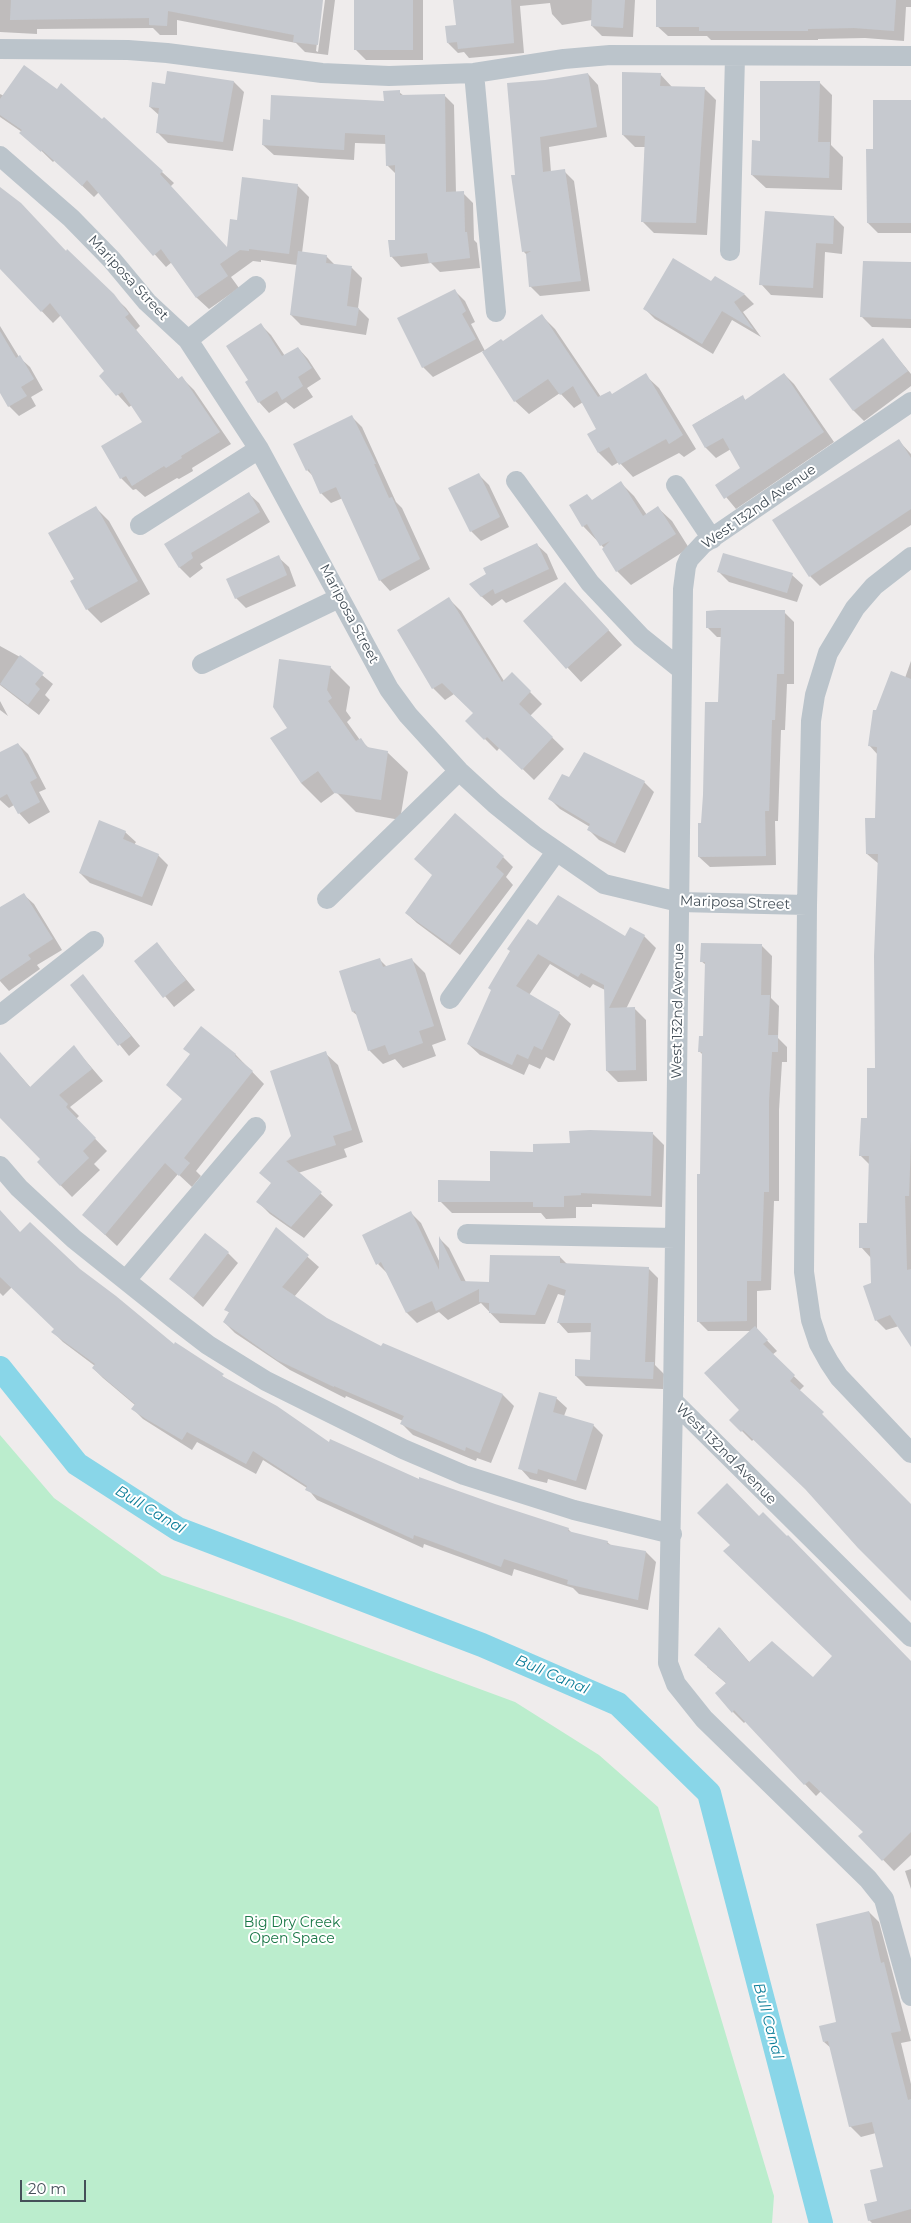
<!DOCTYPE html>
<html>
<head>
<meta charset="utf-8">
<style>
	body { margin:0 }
	#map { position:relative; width:911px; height:2223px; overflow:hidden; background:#efecec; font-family:Montserrat,sans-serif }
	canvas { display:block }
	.scale { position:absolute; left:20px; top:2180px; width:66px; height:22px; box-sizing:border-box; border:2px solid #455059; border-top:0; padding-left:6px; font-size:15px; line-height:18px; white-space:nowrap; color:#455059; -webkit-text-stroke:4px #fff; paint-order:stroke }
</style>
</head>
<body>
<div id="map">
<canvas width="911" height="2223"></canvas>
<div class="scale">20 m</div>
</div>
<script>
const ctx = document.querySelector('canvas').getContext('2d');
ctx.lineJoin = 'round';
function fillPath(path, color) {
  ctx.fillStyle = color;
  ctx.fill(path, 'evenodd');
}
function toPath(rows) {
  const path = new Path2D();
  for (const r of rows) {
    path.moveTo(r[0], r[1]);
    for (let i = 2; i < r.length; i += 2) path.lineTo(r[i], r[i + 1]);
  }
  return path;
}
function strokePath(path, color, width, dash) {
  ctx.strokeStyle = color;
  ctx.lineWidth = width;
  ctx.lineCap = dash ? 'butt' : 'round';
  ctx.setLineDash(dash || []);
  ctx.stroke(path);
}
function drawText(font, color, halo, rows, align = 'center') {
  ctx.font = font + ' Montserrat,sans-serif';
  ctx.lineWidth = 4;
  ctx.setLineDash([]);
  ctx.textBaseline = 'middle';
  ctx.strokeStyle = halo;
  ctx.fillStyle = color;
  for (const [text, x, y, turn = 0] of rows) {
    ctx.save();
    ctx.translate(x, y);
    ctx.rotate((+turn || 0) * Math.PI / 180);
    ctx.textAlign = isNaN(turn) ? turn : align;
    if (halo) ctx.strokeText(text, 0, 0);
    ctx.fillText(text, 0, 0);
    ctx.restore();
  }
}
fillPath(toPath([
	[0,1435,54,1498,162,1575,290,1619,515,1702,599,1755,658,1807,774,2196,772,2223,0,2223]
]), '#bbedcd');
fillPath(toPath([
	[0,0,322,0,316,51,318,52,325,0,335,0,328,55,305,52,296,43,177,20,177,35,160,35,153,28,37,29,37,34,0,32],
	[356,0,423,0,423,60,366,60,356,50],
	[454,0,635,0,633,37,602,36,592,26,592,20,562,25,552,14,550,3,520,6,524,53,469,58,464,52,458,53,448,43,457,26],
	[657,0,911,0,911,7,906,7,904,41,865,38,818,39,818,40,711,40,707,36,668,36,657,26],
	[588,74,598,85,607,137,549,147,551,172,564,171,574,181,590,291,540,296,530,286,527,255,524,252,516,176,545,81],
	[660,74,672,87,704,88,716,100,707,235,654,233,642,221,645,147,635,147,623,135],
	[234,82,244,92,233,151,168,143,158,133,160,116,150,107,166,85],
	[819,82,832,95,831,145,843,157,842,190,766,188,752,175,762,142],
	[399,92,404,96,444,95,454,105,456,193,463,193,473,203,474,240,477,243,480,268,440,272,431,263,401,267,391,256,397,241,396,174,387,165,387,144,355,143,354,160,274,155,263,145,271,121,385,103],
	[0,94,162,172,174,183,170,187,228,249,239,222,297,185,309,197,302,253,326,256,336,266,352,268,362,278,358,308,369,319,366,335,301,325,291,315,297,265,261,260,261,262,253,261,231,277,239,288,209,309,197,298,172,262,166,267,99,192,94,197,55,160,53,162,22,132,0,117],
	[911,101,911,233,878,233,868,223,874,150],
	[0,189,126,308,140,326,136,330,179,380,182,378,194,390,231,444,192,468,193,471,179,479,177,478,145,497,136,489,133,490,121,478,144,423,132,405,129,407,101,376,106,372,61,315,53,323,0,267],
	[834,217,844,227,842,254,825,252,823,298,771,295,761,284],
	[911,263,911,328,872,327,862,317],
	[715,277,745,295,754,304,743,312,761,337,732,320,713,354,655,319,645,309,712,283],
	[455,291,465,301,475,322,471,324,485,351,503,343,542,316,555,329,601,397,612,395,645,375,659,388,696,449,684,457,679,453,633,477,619,462,612,466,599,453,597,429,583,402,574,408,560,393,529,414,515,401,483,351,433,377,423,367],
	[261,325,271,335,285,356,298,348,308,359,321,379,307,388,313,397,294,409,286,402,269,413,259,402,246,382,250,380],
	[0,326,19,357,30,367,43,390,31,397,36,406,19,416,9,406,0,390],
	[883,340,911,374,911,386,864,421,853,410],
	[784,374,794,384,834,442,736,509,717,486,742,469,731,449,716,458,706,448,693,425,742,396,746,401],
	[352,417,362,427,396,502,402,508,430,569,390,591,380,580,343,498,331,503,321,493,313,476,307,470],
	[899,441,911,454,911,525,820,586,810,576],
	[479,475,489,485,509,527,481,541,471,531],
	[621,483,634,496,647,515,658,508,672,521,689,548,631,585,617,571,604,548,583,526,593,501],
	[248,493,259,503,270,522,200,564,203,568,190,578,180,568,166,544],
	[96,508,109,521,150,594,101,623,87,609,76,579],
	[536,544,547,554,558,579,506,603,502,599,492,606,481,596],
	[278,557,289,567,296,586,246,608,236,598],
	[719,572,792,575,803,585,797,602,729,582],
	[579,598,622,645,581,682,524,621],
	[449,599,461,611,504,681,512,674,542,704,530,716,564,749,534,780,500,747,497,751,467,721,474,713,454,694,445,700,433,688],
	[784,612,794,622,794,684,787,684,785,730,781,730,778,821,775,821,776,865,710,867,699,857,702,825,720,703,722,637,717,637,707,627],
	[0,646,20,657,53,684,45,695,50,700,39,715,0,685],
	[911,661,911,1344,899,1326,886,1330,876,1320,871,1258,861,1247,868,1224,870,1165,860,1155,869,1120,876,1069,879,864,867,854,876,819,878,755,869,745,877,712,905,678],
	[330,667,350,687,346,711,351,718,347,722,360,740,369,748,387,752,408,772,400,820,356,812,336,792,321,803,301,783,288,728],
	[0,701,8,716,0,710],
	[18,744,28,754,46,789,39,792,50,812,29,824,19,813,14,805,9,808,0,800,0,754],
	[569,779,644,782,654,792,625,853,599,840,589,830,590,827,560,809,549,798],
	[125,832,136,842,134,845,158,855,168,865,152,906,90,883,80,873],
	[503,857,513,867,506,877,513,885,460,955,417,923,406,913],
	[23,894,34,904,62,950,37,965,40,969,9,991,0,981,0,909],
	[538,927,626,938,644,936,656,948,626,1009,634,1008,646,1020,647,1081,618,1082,607,1071,605,990,593,984,590,988,550,964,529,995,559,1013,571,1024,554,1061,546,1057,540,1069,529,1064,524,1075,480,1055,468,1044],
	[157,944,195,990,174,1007,136,961],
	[762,946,772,956,771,998,779,1006,778,1038,787,1047,787,1062,782,1062,779,1110,779,1201,774,1201,771,1290,757,1291,757,1330,777,1351,772,1355,804,1386,799,1391,911,1505,911,1599,809,1491,754,1439,752,1441,731,1420,740,1410,751,1331,708,1331,698,1321,704,1056,700,1052,704,1037,706,965,701,961],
	[379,959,387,967,411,959,425,973,446,1040,432,1045,436,1056,403,1068,395,1059,383,1064,369,1050,358,1016,353,1012],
	[83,976,140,1046,129,1056,71,985],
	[201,1028,236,1055,264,1084,196,1171,201,1176,192,1187,178,1174,117,1246,84,1215,183,1100],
	[74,1047,103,1081,70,1107,79,1116,76,1119,107,1151,94,1164,100,1170,72,1197,38,1162,42,1159,0,1116,0,1053,31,1088],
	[325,1053,338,1065,363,1142,344,1149,347,1157,298,1173,333,1205,304,1238,270,1214,258,1202,272,1184],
	[652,1133,664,1145,662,1207,592,1204,592,1207,576,1207,576,1218,546,1219,541,1213,452,1213,440,1201,491,1183,534,1153,571,1145],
	[0,1211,21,1234,80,1270,174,1346,329,1443,419,1481,568,1529,573,1534,607,1542,612,1546,646,1552,656,1562,648,1610,579,1594,573,1588,514,1569,512,1576,424,1544,423,1548,317,1500,307,1488,263,1460,256,1474,197,1442,192,1450,143,1419,133,1409,135,1405,103,1378,93,1368,95,1366,63,1342,53,1332,55,1329,12,1287,3,1296,0,1293],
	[411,1213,421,1223,440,1263,440,1239,449,1248,466,1282,490,1283,560,1257,568,1265,648,1268,658,1278,655,1365,664,1374,663,1389,586,1386,576,1376,591,1361,592,1332,568,1333,558,1322,565,1296,558,1294,545,1324,500,1323,481,1303,448,1320,439,1312,417,1323,407,1313,388,1274,378,1264],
	[276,1229,319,1267,294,1297,326,1319,382,1348,383,1344,503,1395,514,1406,491,1463,477,1458,476,1461,413,1435,402,1424,403,1421,346,1396,345,1398,290,1370,235,1333,224,1322,230,1313,226,1310],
	[228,1253,238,1263,203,1307,171,1279],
	[556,1398,567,1408,564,1416,593,1425,603,1435,586,1490,548,1479,547,1483,530,1479,520,1468],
	[759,1517,911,1663,911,1855,894,1871,860,1836,864,1832,821,1791,816,1796,746,1721,744,1723,733,1712,727,1684,707,1667,720,1628,750,1663,813,1679,834,1656],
	[911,1869,911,1889,905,1871],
	[869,1912,879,1922,911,2041,901,2043,911,2084,911,2223,872,2223,869,2220,879,2201,884,2168,876,2133,861,2137,850,2126,832,2049,824,2042,838,2022]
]), '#0003');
strokePath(toPath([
	[0,1368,77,1464,178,1529,482,1645,618,1704,709,1793,821,2223]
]), '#89d6e8', 24);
fillPath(toPath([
	[11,0,323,0,318,45,293,42,294,35,168,11,167,26,149,25,149,18,10,20],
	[354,0,413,0,413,50,354,50],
	[453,0,511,0,514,43,458,49,457,42,447,43,445,26,456,25],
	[592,0,625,0,623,28,591,26],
	[656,0,896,0,894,31,854,28,808,29,808,31,699,31,699,27,656,27],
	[24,65,57,89,61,83,102,119,104,117,163,171,160,174,227,247,230,219,237,220,242,177,298,184,289,254,249,249,249,251,240,250,220,264,228,276,196,298,161,249,153,256,87,180,82,186,42,150,41,152,19,133,22,130,0,115,0,99],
	[167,71,234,81,223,142,156,133,159,108,149,107,152,82,165,84],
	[622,72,661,73,660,86,705,87,696,223,641,222,645,136,622,135],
	[588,73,597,127,540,137,543,172,565,169,581,281,529,287,526,254,531,251,522,252,511,175,515,175,507,83,545,80],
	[760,81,820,81,818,142,830,142,829,178,751,175,752,140,760,141],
	[400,90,400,95,445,94,446,192,464,191,465,232,467,232,470,258,429,263,427,253,390,257,388,240,395,240,395,165,386,166,385,135,345,133,344,150,262,145,263,119,270,120,271,95,384,101,383,91],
	[873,100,911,100,911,223,867,223,866,149,873,149],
	[0,187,21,203,66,251,67,249,114,294,129,314,125,317,178,379,182,376,220,432,181,456,182,458,166,468,164,466,132,486,126,476,120,479,101,446,142,422,122,392,116,396,99,376,104,371,50,303,41,312,0,269],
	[765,211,834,216,833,244,816,243,813,288,759,285],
	[298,251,327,255,326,263,352,266,347,306,359,308,356,326,290,315],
	[673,258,711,281,715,276,745,294,734,302,754,330,722,311,702,344,643,309],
	[863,261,911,262,911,319,860,317],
	[455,289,466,311,462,314,476,339,422,368,397,318],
	[542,314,598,397,610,391,612,394,646,373,683,435,669,444,666,439,619,465,609,447,598,453,587,434,596,429,573,386,560,395,548,379,514,402,482,352,501,339,503,341],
	[261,323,282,356,298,347,312,368,298,377,303,386,282,400,277,391,258,403,245,382,248,380,226,346],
	[0,331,16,358,20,355,34,379,21,387,27,396,8,407,0,393],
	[883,338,908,371,853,411,829,379],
	[784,373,824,432,724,499,715,485,740,468,723,438,705,448,692,425,743,395,745,400],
	[352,415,376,464,374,464,389,498,392,497,420,559,379,581,336,487,320,494,309,469,306,471,293,444],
	[899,439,911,458,911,509,809,577,772,520],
	[479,473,500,517,470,532,448,488],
	[621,481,643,516,658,506,676,534,616,572,602,549,610,541,600,546,587,524,582,527,569,505,587,494,592,500],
	[249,492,260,512,191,553,193,558,179,568,164,544],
	[96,506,138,581,86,610,70,581,74,579,48,533],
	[537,543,549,569,495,594,493,589,481,597,469,584,486,574,483,568],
	[723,553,793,573,787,593,717,572],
	[279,555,287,575,235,599,226,579],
	[565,582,609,630,566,669,523,621],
	[449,597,502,682,512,672,531,691,519,704,553,737,522,770,487,737,484,740,465,721,473,713,442,683,432,689,397,630],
	[718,610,785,610,784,674,777,674,775,720,772,720,769,811,765,811,766,856,698,857,698,823,701,823,703,795,705,702,718,702,721,628,706,628,706,611],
	[20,655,44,673,35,684,40,689,28,705,0,684],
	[279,659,331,666,327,690,332,698,328,701,356,741,361,738,367,747,388,751,381,800,334,793,318,771,301,783,270,738,287,728,273,707],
	[891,671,911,679,911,1140,909,1196,905,1196,907,1270,911,1269,911,1347,890,1315,875,1321,863,1286,871,1283,870,1248,859,1248,859,1223,867,1223,869,1156,859,1156,861,1118,867,1118,867,1068,875,1068,874,956,878,854,866,854,865,818,875,818,877,747,868,746,873,710,876,710],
	[18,743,37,778,30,782,40,802,18,814,7,794,0,798,0,752],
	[584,752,645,781,615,844,587,830,590,824,548,799,562,774,569,777],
	[455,813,504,856,496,867,504,874,450,945,405,913,432,875,414,859],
	[99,820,126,831,123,839,159,854,142,897,79,873],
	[24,893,53,939,28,955,31,959,0,980,0,907],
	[558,895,625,936,630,927,645,935,609,1008,635,1007,636,1070,606,1071,604,985,581,973,578,977,538,954,516,986,560,1012,542,1050,534,1046,528,1059,517,1054,512,1065,467,1044,491,990,488,988,510,951,507,949,528,919,537,925],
	[157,942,186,980,163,998,134,961],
	[701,943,762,944,761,995,770,995,768,1035,778,1035,778,1052,772,1052,769,1100,769,1192,764,1192,761,1281,747,1281,747,1321,697,1322,697,1174,700,1174,702,1052,698,1052,699,1036,703,1036,705,962,700,962],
	[380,958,383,967,412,958,434,1026,419,1031,423,1043,389,1055,385,1045,368,1051,355,1011,352,1012,339,971],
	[83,974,131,1036,118,1046,70,985],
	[201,1026,236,1054,235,1056,253,1071,184,1158,190,1163,179,1176,165,1163,105,1235,82,1215,182,1099,166,1085,190,1054,183,1049],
	[74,1045,92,1069,59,1095,68,1104,66,1107,96,1138,83,1151,89,1158,60,1186,37,1162,40,1159,0,1118,0,1052,30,1087],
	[326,1051,352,1130,333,1136,336,1145,286,1161,322,1192,291,1227,256,1202,271,1183,259,1173,291,1136,270,1071],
	[590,1130,653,1132,651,1196,581,1193,581,1195,564,1196,564,1207,533,1207,533,1202,438,1202,438,1180,490,1181,490,1151,533,1152,533,1144,570,1143,569,1131],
	[0,1210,20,1232,30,1222,80,1269,116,1296,174,1344,175,1342,224,1374,222,1376,277,1406,329,1442,330,1439,419,1479,419,1477,495,1504,569,1528,568,1531,608,1541,607,1544,646,1551,638,1600,567,1584,568,1580,504,1559,501,1567,414,1535,413,1539,305,1490,307,1486,253,1451,246,1464,187,1432,182,1440,146,1419,131,1409,135,1404,92,1368,95,1364,51,1332,54,1329,0,1277],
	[411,1211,439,1270,439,1236,461,1281,489,1282,490,1255,560,1256,560,1263,649,1267,645,1362,654,1362,653,1379,575,1376,575,1359,590,1360,591,1323,557,1323,566,1290,548,1284,535,1315,489,1313,489,1303,479,1302,479,1289,436,1311,432,1301,406,1313,381,1262,376,1265,362,1235],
	[276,1227,309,1255,282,1287,327,1318,381,1346,383,1343,503,1394,480,1453,466,1447,465,1451,400,1424,404,1416,334,1386,334,1387,277,1360,223,1322,229,1312,224,1310],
	[205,1233,229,1252,193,1298,169,1279],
	[755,1326,768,1340,763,1344,795,1375,790,1381,824,1412,822,1414,911,1504,911,1601,858,1548,805,1489,743,1430,741,1432,729,1420,739,1410,704,1373],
	[539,1392,557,1397,553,1412,594,1424,576,1481,538,1469,537,1474,518,1469],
	[727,1483,759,1516,763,1512,787,1536,788,1535,911,1661,911,1832,882,1861,858,1836,863,1832,809,1781,804,1785,734,1710,732,1713,715,1693,726,1683,694,1655,719,1627,749,1662,772,1641,813,1677,832,1656,723,1551,730,1545,697,1513],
	[869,1911,881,1963,884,1962,901,2031,891,2033,908,2100,911,2099,911,2209,868,2221,864,2204,877,2201,870,2170,883,2167,872,2122,849,2127,828,2041,823,2042,819,2026,836,2022,816,1924]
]), '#c6c9cf');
strokePath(toPath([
	[0,49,128,50,167,53,322,73,389,76,474,73,564,59,610,55,911,56],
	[474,73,496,312],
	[0,156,71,218,112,260,147,302,188,340,259,449,389,689,408,715,459,771,495,804,536,837,604,884,679,902,807,905],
	[730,251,735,57],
	[188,340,256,286],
	[911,402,703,544,689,559,686,566,683,589,673,1401,911,1637],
	[516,481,590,583,641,637,682,670],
	[676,485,712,539],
	[140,525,259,449],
	[911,557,874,586,855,608,828,653,815,695,811,721,807,905,804,1272,811,1320,819,1344,829,1362,839,1377,911,1453],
	[202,664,339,598],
	[327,899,459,771],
	[450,999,556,852],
	[0,1015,94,941],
	[0,1166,19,1188,74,1239,174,1319,208,1345,266,1381,403,1449,464,1475,574,1510,672,1534],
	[467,1234,675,1238],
	[126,1280,256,1127],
	[673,1401,668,1663,676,1684,704,1719,868,1879,884,1899,911,1996]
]), '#bbc4cb', 20);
drawText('14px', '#455059', '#fff', [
	["Mariposa Street",128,278,47],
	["West 132nd Avenue",759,507,-35],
	["Mariposa Street",349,614,62],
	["Mariposa Street",735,903,2],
	["West 132nd Avenue",678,1011,-89],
	["West 132nd Avenue",726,1454,45]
]);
drawText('14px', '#197746', '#fff', [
	["Big Dry Creek",292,1923],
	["Open Space",292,1939]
]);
drawText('italic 15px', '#107f9a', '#fff', [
	["Bull Canal",150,1510,31],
	["Bull Canal",552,1675,23],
	["Bull Canal",768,2021,75]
]);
</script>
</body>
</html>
